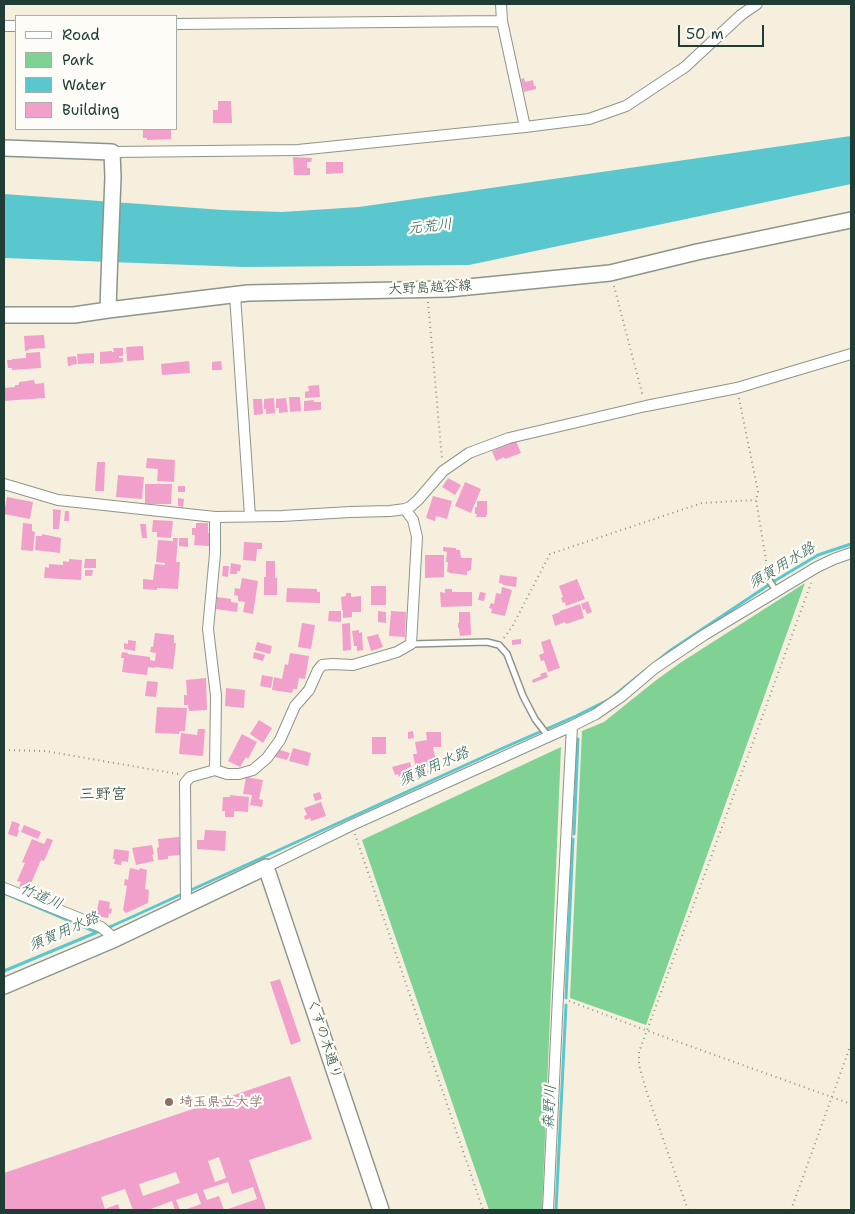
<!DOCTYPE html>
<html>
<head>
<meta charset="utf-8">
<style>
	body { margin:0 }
	#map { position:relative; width:855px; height:1214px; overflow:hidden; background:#f6efde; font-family:"Shantell Sans",sans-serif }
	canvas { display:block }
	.frame { position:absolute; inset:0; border:5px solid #1f3d34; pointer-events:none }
	.legend { position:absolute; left:15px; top:15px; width:162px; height:115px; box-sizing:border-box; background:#fdfcf7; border:1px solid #a4b0a9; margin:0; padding:6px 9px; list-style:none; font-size:15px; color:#1f3d34 }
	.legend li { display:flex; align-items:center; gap:10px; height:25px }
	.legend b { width:25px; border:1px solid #a4b0a9 }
	.scale { position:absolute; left:678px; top:25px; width:86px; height:22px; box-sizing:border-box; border:2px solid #1f3d34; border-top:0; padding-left:6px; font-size:15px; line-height:18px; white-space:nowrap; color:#1f3d34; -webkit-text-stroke:4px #fdfcf7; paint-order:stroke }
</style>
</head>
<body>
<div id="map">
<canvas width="855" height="1214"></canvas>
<div class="frame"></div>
<ul class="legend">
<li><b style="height:6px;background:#fff"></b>Road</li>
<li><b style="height:14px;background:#7fd294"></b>Park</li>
<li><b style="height:14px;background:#5ac7ce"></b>Water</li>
<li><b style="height:14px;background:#f1a0cb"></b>Building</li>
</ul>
<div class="scale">50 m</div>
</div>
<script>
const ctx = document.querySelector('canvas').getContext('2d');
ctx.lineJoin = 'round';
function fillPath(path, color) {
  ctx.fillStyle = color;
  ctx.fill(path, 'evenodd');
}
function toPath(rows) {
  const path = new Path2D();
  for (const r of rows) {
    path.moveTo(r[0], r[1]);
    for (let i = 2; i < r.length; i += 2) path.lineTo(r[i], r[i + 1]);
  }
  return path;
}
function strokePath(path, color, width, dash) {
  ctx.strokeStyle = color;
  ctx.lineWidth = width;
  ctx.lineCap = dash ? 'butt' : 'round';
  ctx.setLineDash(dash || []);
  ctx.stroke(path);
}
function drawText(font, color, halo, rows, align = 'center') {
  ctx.font = font + ' "Shantell Sans","Klee One",sans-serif';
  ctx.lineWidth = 4.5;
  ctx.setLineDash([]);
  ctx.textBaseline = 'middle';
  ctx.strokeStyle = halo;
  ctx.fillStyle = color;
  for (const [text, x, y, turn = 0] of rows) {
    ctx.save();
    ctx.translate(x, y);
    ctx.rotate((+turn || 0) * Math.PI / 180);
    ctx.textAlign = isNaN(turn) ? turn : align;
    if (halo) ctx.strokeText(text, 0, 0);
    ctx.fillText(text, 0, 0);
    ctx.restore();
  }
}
fillPath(toPath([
	[805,583,646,1025,570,998,582,731,604,722,655,681,680,663],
	[561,747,542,1210,489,1210,362,840]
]), '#7fd294');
fillPath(toPath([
	[851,136,851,184,469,265,244,267,4,258,4,194,223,210,282,212,359,207]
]), '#5ac7ce');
strokePath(toPath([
	[656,662,671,650,776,580,818,555,851,544],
	[574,834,578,739],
	[4,893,96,932],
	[4,971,112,926,503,748,576,716,610,699,647,669],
	[566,998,573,839],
	[556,1210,566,1005]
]), '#5ac7ce', 3);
fillPath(toPath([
	[524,78,525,82,533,80,534,86,536,86,536,89,524,92,521,79],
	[218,101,231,101,232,123,213,123,213,110,218,110],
	[143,129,171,129,171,139,147,140,147,138,143,138],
	[293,157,312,158,311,162,307,162,307,168,310,168,310,175,294,175],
	[326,162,343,162,343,173,326,174],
	[44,335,45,348,29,349,29,350,25,351,24,336],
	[143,346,144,360,127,361,126,347],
	[113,348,123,348,123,356,119,356,119,358,123,358,123,362,100,364,100,352,112,351,112,352,114,352],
	[40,352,41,368,12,370,12,368,8,368,7,360,12,360,12,359,26,358,26,353],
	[94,353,94,363,78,364,77,354],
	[76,356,77,364,71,365,71,366,68,366,67,357],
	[189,361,190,373,162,375,161,364],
	[221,361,222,370,212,370,212,362],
	[34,380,35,384,44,383,45,398,4,401,4,388,15,387,15,385,19,385,19,382],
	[319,385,320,397,305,398,305,392,309,391,308,386],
	[289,397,300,397,301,411,290,412],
	[274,398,275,413,266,414,266,409,264,409,264,399],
	[286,398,288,412,279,413,279,408,276,408,276,399],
	[253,399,262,399,263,414,254,415],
	[314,400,314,402,321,402,321,410,304,411,304,401],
	[516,441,521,453,505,459,504,457,496,461,492,451],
	[147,458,175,460,174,482,157,481,158,469,146,468],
	[97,462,105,462,104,491,95,491],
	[118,475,144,477,142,499,116,497],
	[448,478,461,485,455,495,442,487],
	[465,482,481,489,471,513,455,506],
	[145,484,172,484,171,504,145,504],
	[178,486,185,486,185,492,178,492],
	[433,496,452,501,447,519,436,516,435,521,426,518],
	[7,497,33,502,30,519,4,514],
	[178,498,184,499,183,507,178,506],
	[477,501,487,501,487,515,486,515,486,517,476,517,477,514,475,514,475,507,477,507],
	[53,509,61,510,59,529,53,529],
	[65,511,69,511,69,521,64,521],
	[153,520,173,521,171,538,157,537,157,532,152,532],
	[23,523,32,524,32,531,35,532,33,551,21,550],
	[196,523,208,523,208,533,210,533,209,546,194,545,195,535,192,535,192,528,196,528],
	[140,524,146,524,147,538,142,538],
	[42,534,61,538,60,553,35,550,36,536,42,536],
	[173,538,178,538,176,562,180,562,178,589,157,588,157,590,143,589,143,579,153,580,155,564,165,565,165,563,156,562,158,540,173,541],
	[179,538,188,538,188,547,179,546],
	[244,542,262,543,262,549,257,549,256,561,243,560],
	[443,547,456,548,456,550,460,550,461,558,472,558,471,569,470,571,467,571,467,575,449,573,449,572,447,572,448,562,446,562,447,552,443,551],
	[425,555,444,555,444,577,425,578],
	[69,559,82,560,81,580,44,578,45,567,49,568,49,564,63,565,63,561,69,562],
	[85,559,96,559,96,568,84,568],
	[266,561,275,561,275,578,277,578,277,595,264,595,264,577,266,577],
	[231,563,241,565,240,571,237,571,237,574,230,574],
	[223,566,229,566,228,577,222,576],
	[85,570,93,570,92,576,85,576],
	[500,575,517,577,516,587,503,585,503,584,499,583],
	[242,578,258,581,253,614,243,612,245,602,238,601,238,596,234,595,235,588,240,589],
	[577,579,585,599,566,606,565,602,563,603,561,598,563,597,559,586],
	[371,586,386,586,386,605,371,605],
	[502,587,512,590,505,616,491,613,492,609,489,608,491,603,494,604,496,593,501,594],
	[287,588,317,589,317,592,320,592,320,603,286,602],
	[445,589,452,589,452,592,472,592,472,606,441,607,440,592,445,593],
	[480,592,486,593,484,601,478,600],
	[346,593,351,593,351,597,361,596,361,612,352,612,352,617,343,618,343,610,342,611,341,597,346,596],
	[217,597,231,599,231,602,238,603,237,612,216,609],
	[588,601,592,612,587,614,585,609,583,610,581,604],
	[580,604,584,618,566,624,565,622,555,626,552,615,560,612,560,611],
	[329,611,341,611,341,622,328,621],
	[378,611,386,612,386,623,378,622],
	[391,611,406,612,405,637,389,636],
	[459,612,470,612,471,635,460,636,459,628,458,628,458,623,459,623],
	[302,623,315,625,311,649,298,647],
	[350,623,351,650,343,651,342,624],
	[359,630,359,633,362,632,363,650,357,651,357,646,354,646,352,631],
	[155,633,174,635,174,643,176,643,173,669,155,667,154,668,148,667,147,675,122,672,124,658,121,658,122,652,128,653,128,654,150,657,150,660,155,661,156,653,150,652,151,647,153,647],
	[378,634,383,647,371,651,367,637],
	[521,639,521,644,512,645,512,640],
	[550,639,560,668,548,672,544,660,541,661,539,655,544,653,541,642],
	[128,640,136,641,135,651,124,649,124,643,128,644],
	[257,642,272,646,270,654,255,650],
	[254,652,265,655,263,661,253,658],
	[290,653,309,656,305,679,299,678,297,689,293,689,292,693,272,690,274,677,282,679,285,664,288,665],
	[546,672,548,677,533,683,532,680,541,676,540,674],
	[262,675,273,677,271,688,260,686],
	[206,678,207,710,189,711,188,705,184,705,184,695,187,695,186,680],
	[147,681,158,682,156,697,145,696],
	[226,688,245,690,244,708,225,706],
	[157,707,187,708,185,731,180,731,179,734,155,733],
	[259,720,272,728,263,743,250,734],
	[198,729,205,729,203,756,179,754,181,733,197,735],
	[413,731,414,738,408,739,408,732],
	[426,732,441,732,441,747,433,747,436,761,433,762,433,766,422,768,421,764,415,765,413,754,417,754,415,742,427,740],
	[242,734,257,742,248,759,246,757,240,767,228,761],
	[372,737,386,737,386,754,372,754],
	[293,748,311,753,308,766,289,761],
	[277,749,290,753,287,760,275,757],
	[410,762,415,780,401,784,398,774,395,775,392,767],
	[430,770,431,774,419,779,418,775],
	[246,777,263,780,259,799,263,800,262,807,250,805,252,795,243,794],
	[320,792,322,799,315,801,313,794],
	[230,795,249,797,248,812,234,811,234,817,225,817,225,811,222,811,223,797,230,797],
	[321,802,326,816,311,821,310,818,305,820,304,816,307,815,304,808],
	[12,821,20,824,18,829,19,830,17,837,8,834],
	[24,825,41,832,38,839,21,832],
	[205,830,226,831,225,851,197,849,197,840,204,840],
	[179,837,181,855,168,856,168,859,158,860,157,848,159,847,158,839],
	[47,838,53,840,44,861,41,860,28,890,19,887,21,882,17,881,25,863,22,862,32,839,44,844],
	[152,845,154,854,152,855,154,861,136,865,132,848],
	[114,849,129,851,128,862,122,861,121,865,114,864,115,859,113,859],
	[130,868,139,870,140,868,147,870,145,889,149,890,148,903,126,913,123,910,127,886,124,885,125,879,128,880],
	[99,900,110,902,109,908,112,909,111,914,109,913,108,918,96,916],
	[280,979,301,1041,291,1045,270,982],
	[290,1076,312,1139,249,1160,266,1210,225,1210,257,1199,253,1187,232,1194,228,1182,203,1190,207,1200,219,1196,224,1210,184,1210,201,1204,197,1193,176,1200,180,1210,175,1210,172,1201,148,1210,133,1210,125,1189,101,1197,105,1209,118,1204,120,1210,4,1210,4,1173],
	[219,1157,226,1178,215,1182,208,1161],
	[176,1172,180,1183,143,1196,139,1184]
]), '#f1a0cb');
const lane = toPath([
	[769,580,776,591],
	[411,644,487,642,499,645,507,654,523,696,535,719,548,736]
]);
const street = toPath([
	[501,4,502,21,525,127],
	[176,24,502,21],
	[4,26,16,26],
	[112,152,298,150,525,127,589,119,626,106,685,67,741,15,757,4],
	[235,295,250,516],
	[4,484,58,500,215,517,282,516,350,512,390,511,405,509,413,520,417,537,411,644,397,652,353,665,332,664,322,665,318,670,309,690,295,706,280,740,267,758,253,770,239,774,227,774,215,770],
	[405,509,410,507,418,500,443,471,469,453,509,438,646,406,737,388,851,354],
	[266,867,352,825,572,726,596,714,622,696,655,668,704,635,817,567,834,559,851,553],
	[4,888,101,927,115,939],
	[186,906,185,783,190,777,215,770,216,696,208,629,215,554,215,517],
	[548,1210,558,996,572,726]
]);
const secondary = toPath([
	[4,148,112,152,113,177,109,279,108,310],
	[4,315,74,315,108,310,248,293,448,289,610,273,697,252,851,220],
	[4,986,115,939,266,867,381,1210]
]);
strokePath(lane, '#8a9689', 8);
strokePath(street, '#8a9689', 12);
strokePath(secondary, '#8a9689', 18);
strokePath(toPath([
	[614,286,643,397],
	[428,302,442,459],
	[739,398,758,492,756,500,768,572],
	[504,638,512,627,550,554,702,503,756,500],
	[4,750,45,751,178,774],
	[355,834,483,1210],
	[569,1001,648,1031,851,1104],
	[688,1210,647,1093,639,1065,639,1052,706,871,811,583],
	[791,1210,851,1044]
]), '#8a9689', 2, [1, 4]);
strokePath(lane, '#fff', 5);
strokePath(street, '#fff', 10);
strokePath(secondary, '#fff', 15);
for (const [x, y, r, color] of [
	[169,1102,5,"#8d6e63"]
]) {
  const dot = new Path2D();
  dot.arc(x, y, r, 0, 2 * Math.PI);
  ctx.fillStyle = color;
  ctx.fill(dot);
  strokePath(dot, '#fdfcf7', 2);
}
drawText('14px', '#1f3d34', '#fdfcf7', [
	["大野島越谷線",430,288,-3],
	["くすの木通り",324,1039,72]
]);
drawText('14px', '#785e54', '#fdfcf7', [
	["埼玉県立大学",179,1102]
], 'left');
drawText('italic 15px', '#2e605a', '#fdfcf7', [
	["元荒川",430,227,-6],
	["須賀用水路",782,566,-31],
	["須賀用水路",434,767,-24],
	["竹道川",41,897,23],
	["須賀用水路",64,932,-24],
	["森野川",550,1107,-87]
]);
drawText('16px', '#1f3d34', '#fdfcf7', [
	["三野宮",103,795]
]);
</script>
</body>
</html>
